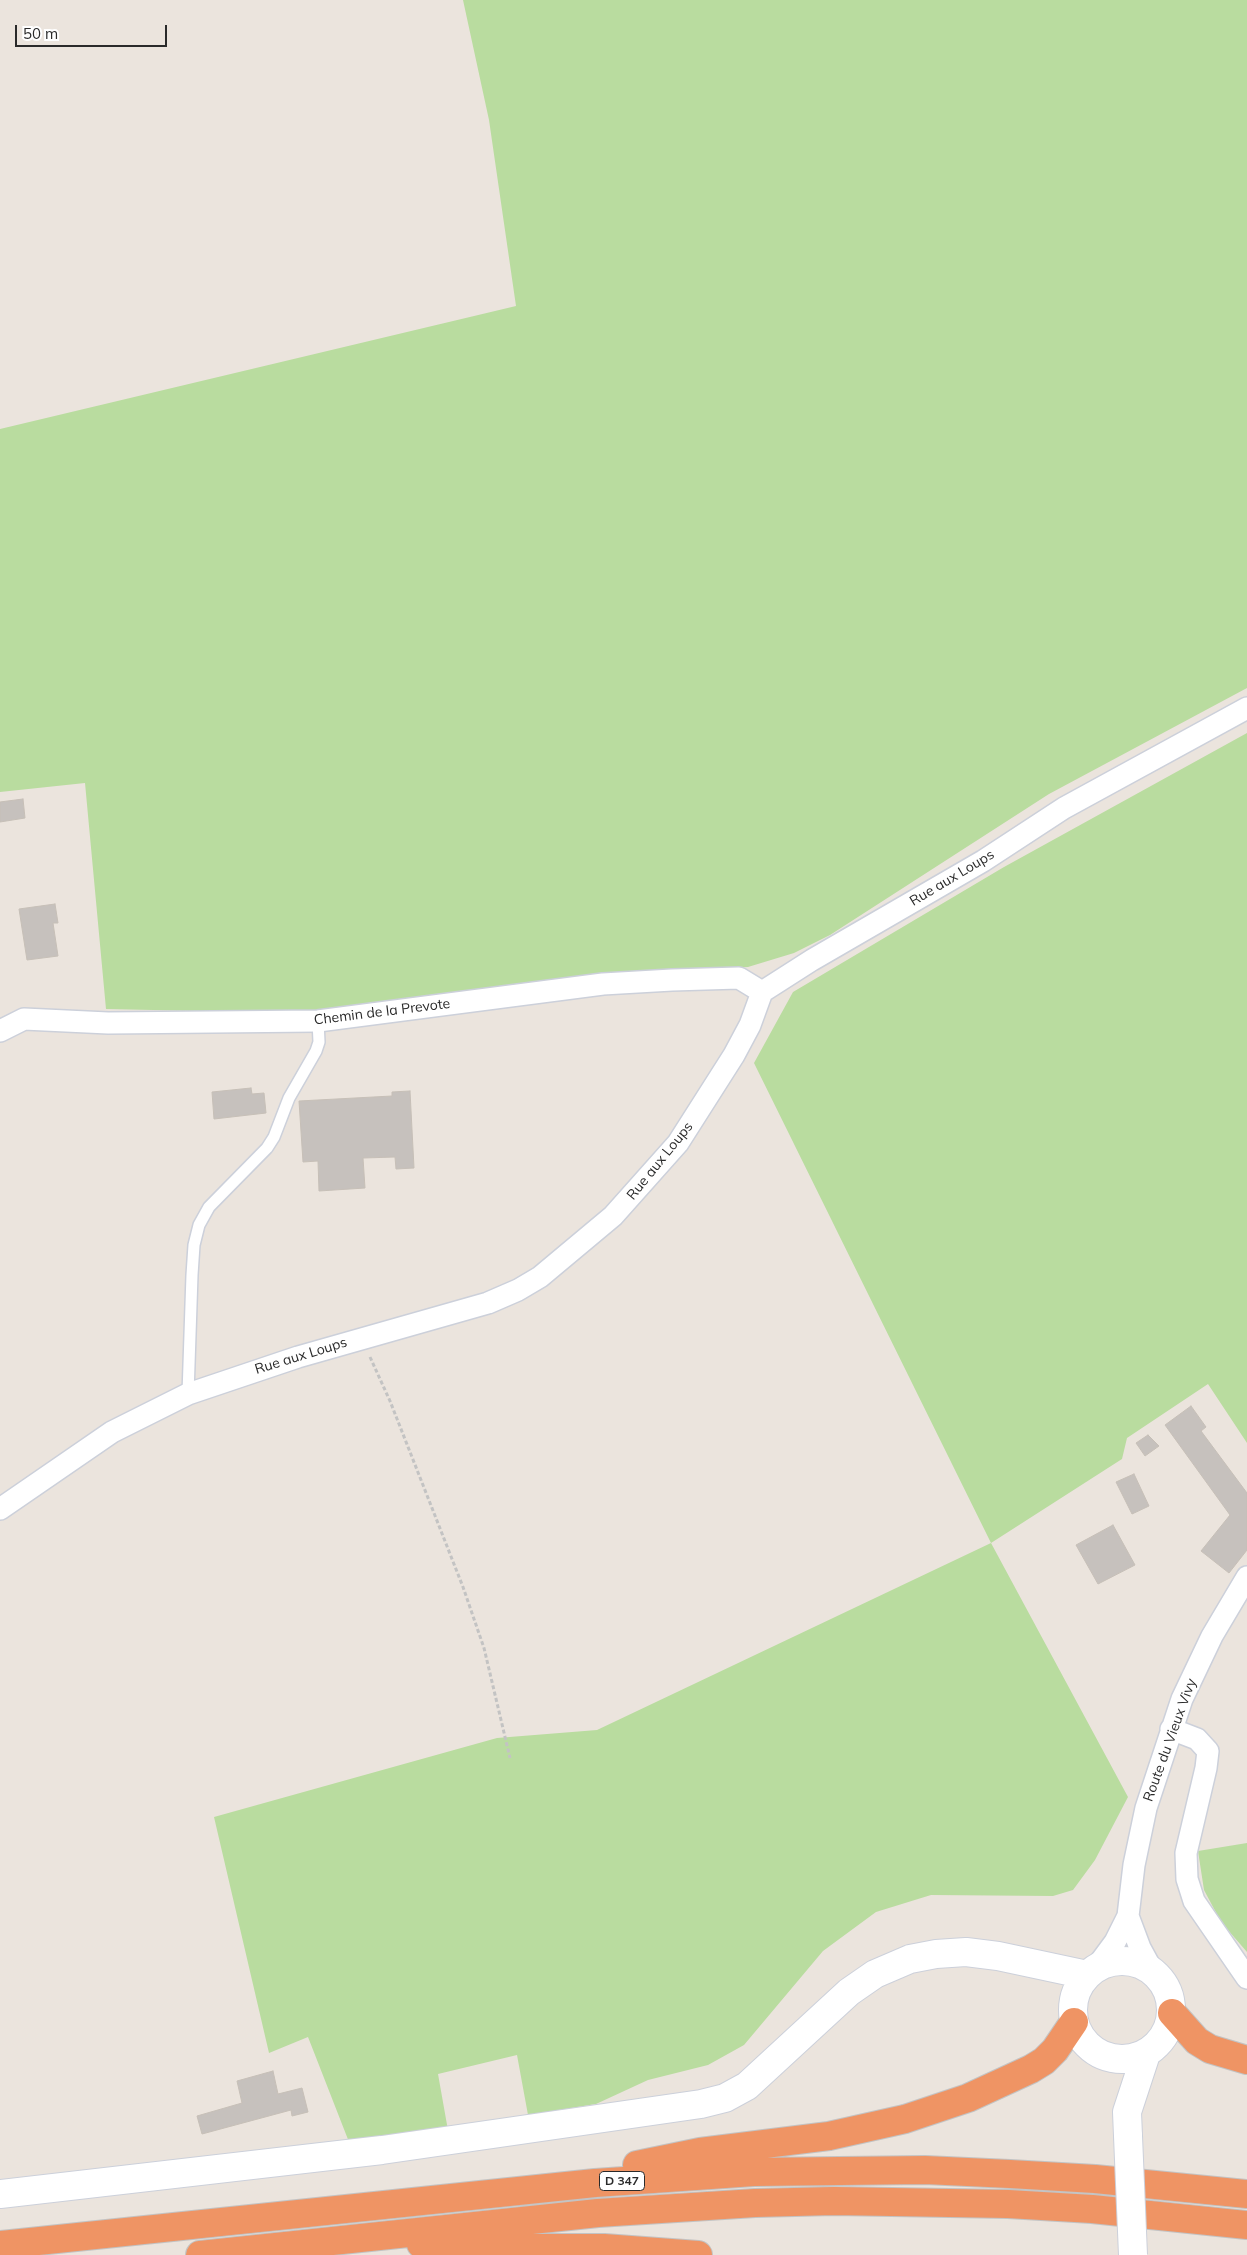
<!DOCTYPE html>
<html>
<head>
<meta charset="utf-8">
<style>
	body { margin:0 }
	#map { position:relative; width:1247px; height:2255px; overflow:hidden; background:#ebe4dd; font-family:Mulish,sans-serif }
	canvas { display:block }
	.scale { position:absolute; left:15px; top:25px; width:152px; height:22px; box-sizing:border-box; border:2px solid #2a2a2a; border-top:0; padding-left:6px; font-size:15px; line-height:18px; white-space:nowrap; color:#2a2a2a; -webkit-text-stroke:4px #fff; paint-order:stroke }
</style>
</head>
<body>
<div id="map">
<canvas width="1247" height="2255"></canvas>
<div class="scale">50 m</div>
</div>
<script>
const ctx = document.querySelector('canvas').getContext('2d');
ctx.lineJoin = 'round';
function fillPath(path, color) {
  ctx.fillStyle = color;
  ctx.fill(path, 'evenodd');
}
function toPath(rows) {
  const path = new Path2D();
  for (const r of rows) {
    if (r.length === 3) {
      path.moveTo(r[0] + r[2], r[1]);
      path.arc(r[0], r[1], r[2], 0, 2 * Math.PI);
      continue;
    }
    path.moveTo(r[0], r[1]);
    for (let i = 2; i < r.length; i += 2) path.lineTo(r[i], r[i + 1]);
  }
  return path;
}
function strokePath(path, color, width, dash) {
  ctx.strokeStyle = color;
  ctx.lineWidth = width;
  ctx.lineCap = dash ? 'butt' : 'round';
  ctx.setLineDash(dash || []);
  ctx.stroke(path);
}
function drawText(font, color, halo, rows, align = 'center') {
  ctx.font = font + ' Mulish,sans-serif';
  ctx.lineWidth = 4.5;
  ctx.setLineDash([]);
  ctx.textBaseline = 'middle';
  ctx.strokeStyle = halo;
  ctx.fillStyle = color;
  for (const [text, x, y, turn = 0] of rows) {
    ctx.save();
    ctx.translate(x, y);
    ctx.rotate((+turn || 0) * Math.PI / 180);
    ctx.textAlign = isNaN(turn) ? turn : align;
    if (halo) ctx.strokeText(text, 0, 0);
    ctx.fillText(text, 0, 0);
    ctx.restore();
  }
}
fillPath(toPath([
	[463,0,1247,0,1247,688,1049,794,830,935,794,953,748,967,599,974,294,1013,106,1009,85,783,0,792,0,429,516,306,489,120],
	[1247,733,1247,1443,1208,1384,1127,1438,1122,1459,991,1543,1128,1797,1095,1860,1073,1890,1053,1896,931,1895,876,1912,823,1951,744,2045,708,2065,648,2080,596,2104,528,2115,517,2055,438,2074,449,2136,349,2142,308,2037,269,2053,214,1817,497,1738,597,1730,991,1543,754,1063,793,992,1004,867],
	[1247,1843,1247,1952,1221,1922,1204,1890,1198,1851]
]), '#b9dc9f');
const building = toPath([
	[23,799,25,818,0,822,0,802,23,799],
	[55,904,58,923,53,923,58,956,27,960,19,909,55,904],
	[251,1088,252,1094,264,1093,266,1113,214,1119,212,1092,251,1088],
	[410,1091,414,1168,396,1169,395,1157,363,1158,365,1188,319,1191,318,1161,303,1162,299,1101,392,1096,392,1092,410,1091],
	[1191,1406,1206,1427,1201,1431,1247,1493,1247,1550,1229,1573,1201,1551,1230,1515,1165,1425,1191,1406],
	[1148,1435,1159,1446,1145,1456,1136,1443,1148,1435],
	[1134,1474,1149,1506,1132,1514,1116,1482,1134,1474],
	[1113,1525,1135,1565,1098,1584,1076,1545,1113,1525],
	[273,2071,278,2094,302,2088,308,2112,292,2116,291,2110,202,2134,197,2116,242,2103,237,2081,273,2071]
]);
fillPath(building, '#c6c1bd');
strokePath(building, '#c6bfb7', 1);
const lane = toPath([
	[188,1394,192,1275,194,1245,199,1225,209,1207,267,1148,274,1137,289,1098,316,1051,319,1042,318,1021]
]);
const street = toPath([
	[0,1031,24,1019,108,1023,318,1021,603,984,672,980,739,978,762,992],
	[0,1509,112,1432,188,1394,298,1357,488,1303,518,1290,540,1277,613,1216,678,1143,734,1055,750,1025,762,992,812,960,983,861,1064,808,1247,708],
	[1171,1729,1197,1739,1208,1751,1206,1768,1186,1853,1187,1879,1194,1901,1247,1978],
	[1128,1916,1140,1948,1152,1970],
	[1095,1969,1115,1942,1128,1916,1134,1865,1146,1808,1182,1699,1212,1636,1247,1577]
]);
const secondary = toPath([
	[1122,2010,49],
	[1128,2136,1127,2112,1146,2054],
	[0,2194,382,2150,701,2104,725,2098,747,2086,849,1992,875,1974,910,1959,936,1954,966,1952,998,1956,1087,1975]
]);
const highway = toPath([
	[1172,2013,1197,2041,1210,2049,1247,2060],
	[637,2165,700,2152,829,2136,905,2119,968,2098,1031,2069,1044,2061,1055,2050,1074,2022],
	[421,2244,475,2248,604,2248,698,2255],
	[0,2245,595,2183,754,2172,925,2170,1010,2174,1095,2179,1247,2194],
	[200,2255,598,2213,755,2203,834,2201,1008,2204,1092,2209,1247,2225]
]);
strokePath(lane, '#ccd0da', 14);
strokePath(street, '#ccd0da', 24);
strokePath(secondary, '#ccd0da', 30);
strokePath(highway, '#c3c3c3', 30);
strokePath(toPath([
	[370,1357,390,1401,463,1587,484,1648,510,1758]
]), '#c3c3c3', 3, [4, 2.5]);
strokePath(lane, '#fff', 11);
strokePath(street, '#fff', 21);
strokePath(secondary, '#fff', 28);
strokePath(highway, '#ef9464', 28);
const secondaryBridge = toPath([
	[1128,2136,1133,2255]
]);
strokePath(secondaryBridge, '#ccd0da', 30, []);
strokePath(secondaryBridge, '#fff', 28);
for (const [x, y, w] of [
	[622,2181,45]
]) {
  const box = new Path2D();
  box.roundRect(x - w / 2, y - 9.5, w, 19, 4);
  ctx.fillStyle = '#fff';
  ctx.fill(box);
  strokePath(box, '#2a2a2a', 1);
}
drawText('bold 12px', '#2a2a2a', null, [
	["D 347",622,2181]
]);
drawText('14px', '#2a2a2a', '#fff', [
	["Rue aux Loups",952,878,-31],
	["Chemin de la Prevote",382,1012,-7],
	["Rue aux Loups",660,1161,-51],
	["Rue aux Loups",301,1356,-17],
	["Route du Vieux Vivy",1170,1740,-70]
]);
</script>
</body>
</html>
